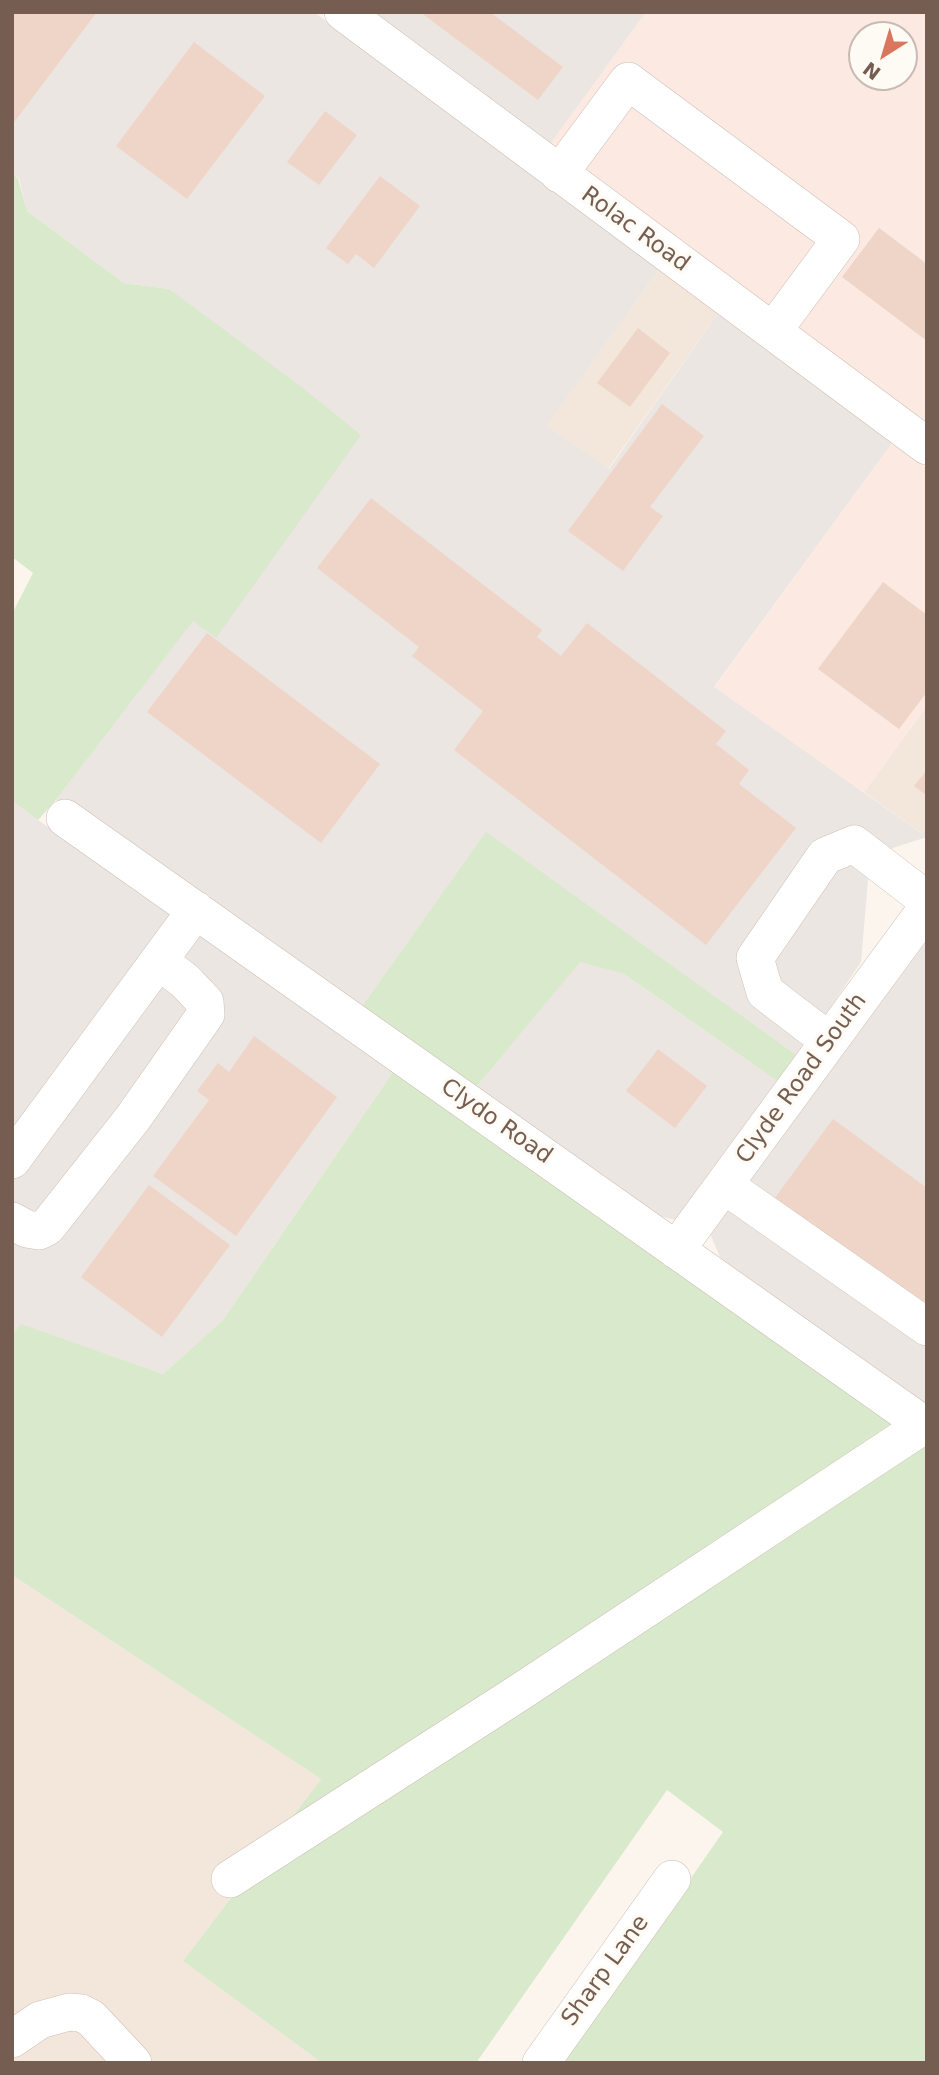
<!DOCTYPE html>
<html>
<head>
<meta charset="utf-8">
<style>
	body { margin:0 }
	#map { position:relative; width:939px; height:2075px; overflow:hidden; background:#fcf5ed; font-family:"DejaVu Sans",sans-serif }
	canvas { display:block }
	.frame { position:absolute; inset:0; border:14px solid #765d51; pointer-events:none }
	.north { position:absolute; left:848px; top:21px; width:70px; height:70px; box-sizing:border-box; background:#fefaf4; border:2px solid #c8bbb3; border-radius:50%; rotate:217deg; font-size:19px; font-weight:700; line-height:28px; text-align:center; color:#765d51 }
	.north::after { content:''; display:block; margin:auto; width:24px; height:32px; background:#da755e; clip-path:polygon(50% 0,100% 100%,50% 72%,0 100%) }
</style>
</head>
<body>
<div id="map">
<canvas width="939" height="2075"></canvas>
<div class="frame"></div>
<div class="north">N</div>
</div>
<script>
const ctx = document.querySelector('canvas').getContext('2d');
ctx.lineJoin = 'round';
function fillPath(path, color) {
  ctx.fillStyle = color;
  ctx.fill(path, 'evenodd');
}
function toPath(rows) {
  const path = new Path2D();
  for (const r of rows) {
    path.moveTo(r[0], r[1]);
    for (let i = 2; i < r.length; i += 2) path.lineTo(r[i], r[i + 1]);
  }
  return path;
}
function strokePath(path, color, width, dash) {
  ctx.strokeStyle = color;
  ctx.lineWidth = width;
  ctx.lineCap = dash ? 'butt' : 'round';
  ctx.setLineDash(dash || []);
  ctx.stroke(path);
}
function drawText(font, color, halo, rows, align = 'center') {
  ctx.font = font + ' "DejaVu Sans",sans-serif';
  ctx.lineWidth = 6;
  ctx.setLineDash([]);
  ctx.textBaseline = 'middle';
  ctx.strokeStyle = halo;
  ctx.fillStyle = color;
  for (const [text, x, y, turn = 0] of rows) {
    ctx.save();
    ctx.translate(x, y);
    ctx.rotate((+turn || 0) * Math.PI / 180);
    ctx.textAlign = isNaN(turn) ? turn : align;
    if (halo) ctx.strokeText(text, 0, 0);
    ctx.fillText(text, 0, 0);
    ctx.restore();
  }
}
fillPath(toPath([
	[661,267,719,312,608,469,545,426],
	[927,706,927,837,864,792],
	[12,1575,321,1779,183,1961,322,2063,12,2063]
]), '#f3e7dc');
fillPath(toPath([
	[646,12,927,12,927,428,548,147],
	[862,35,904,35,904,77,862,77],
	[892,443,927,468,927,706,864,792,714,688]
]), '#fbe9e2');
fillPath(toPath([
	[12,12,314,12,661,267,546,426,609,469,719,312,892,443,714,687,927,837,893,848,868,880,861,962,798,1056,486,833,360,1009,56,800,193,620,216,638,169,289,124,283,27,211,19,178,12,173],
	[372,12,646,12,548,147],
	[12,801,166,912,395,1069,223,1320,163,1374,22,1325,12,1336],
	[927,940,927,1405,723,1264,709,1231,882,992,897,981],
	[580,961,624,974,777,1081,675,1220,649,1213,473,1091]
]), '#ece6e2');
fillPath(toPath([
	[12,173,18,178,27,211,124,283,169,289,299,385,361,435,216,638,193,621,56,800,38,820,12,801,12,614,33,573,12,557],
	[486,832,798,1056,777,1081,624,974,580,962,473,1091,360,1009],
	[395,1069,927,1438,927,2059,924,2063,562,2063,723,1832,667,1790,476,2063,322,2063,183,1961,321,1779,12,1575,12,1336,21,1324,163,1374,223,1320]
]), '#d9e9cc');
fillPath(toPath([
	[12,12,97,12,12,125],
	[425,12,490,12,563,67,538,100,424,15],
	[194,42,265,96,187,199,116,146],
	[325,111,357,135,319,185,287,162],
	[380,176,420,206,374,268,356,254,348,264,326,248],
	[879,228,927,264,927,341,842,277],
	[638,328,670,353,630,407,597,383],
	[662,404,704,436,650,507,663,516,623,571,568,531],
	[371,498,542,630,537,637,561,656,587,623,726,731,716,744,749,770,739,784,796,828,706,945,454,750,483,711,412,656,419,647,317,568],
	[883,582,927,615,927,692,899,729,818,669],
	[207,633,380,764,321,843,147,712],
	[927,770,927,796,914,786],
	[254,1036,337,1097,236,1236,153,1176,209,1100,197,1091,218,1063,229,1072],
	[658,1049,707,1086,675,1128,626,1091],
	[833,1119,927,1188,927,1311,774,1199],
	[149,1185,230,1245,162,1337,81,1277]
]), '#efd5c7');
const minor = toPath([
	[343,12,927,446],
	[559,174,628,81,841,239,773,331],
	[65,818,927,1427],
	[829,1041,765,992,755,958,825,856,854,844,927,900],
	[12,1160,196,910],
	[724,1185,927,1327],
	[12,1221,27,1229,39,1231,47,1227,133,1118,206,1014,205,1002,185,981,159,961],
	[676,1250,927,908],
	[230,1879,520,1692,924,1425],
	[12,2039,40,2020,69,2012,81,2013,91,2018,133,2063],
	[541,2063,672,1879]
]);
strokePath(minor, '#cebeb3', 38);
strokePath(minor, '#fff', 37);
drawText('23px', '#765d51', '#fefaf4', [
	["Rolac Road",635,230,36],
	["Clyde Road South",802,1079,-54],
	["Clydo Road",496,1122,35],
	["Sharp Lane",606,1971,-54]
]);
</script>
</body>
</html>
